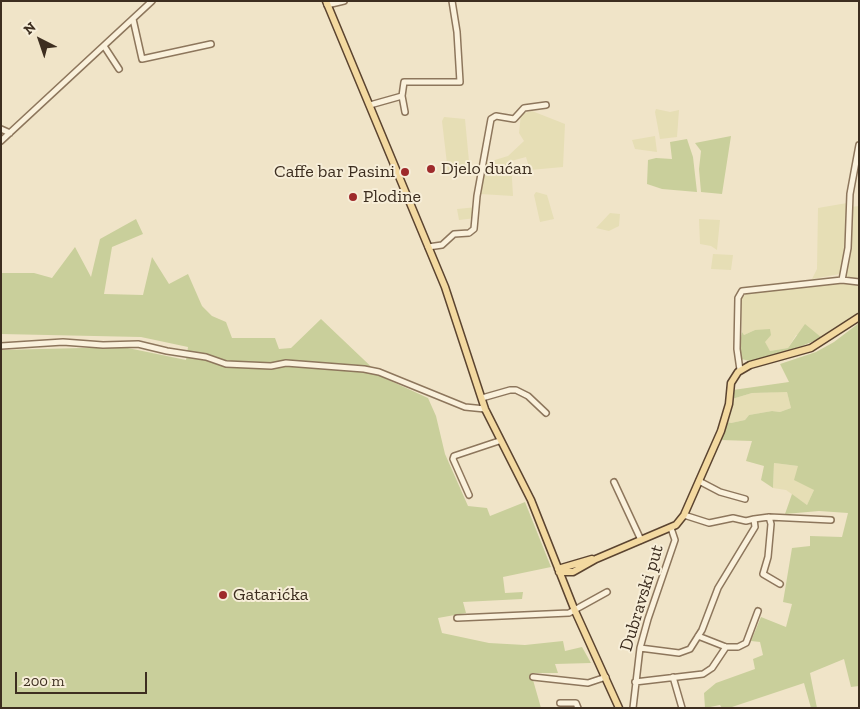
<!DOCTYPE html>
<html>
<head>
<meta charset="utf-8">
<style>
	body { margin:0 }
	#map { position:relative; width:860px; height:709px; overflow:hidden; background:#f0e4c8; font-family:"Zilla Slab",serif }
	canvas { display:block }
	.frame { position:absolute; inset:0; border:2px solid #3d2e20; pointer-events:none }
	.north { position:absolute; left:15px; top:15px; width:50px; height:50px; -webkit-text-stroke:4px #f7eed8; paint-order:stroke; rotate:319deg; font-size:14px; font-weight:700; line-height:20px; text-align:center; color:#3d2e20 }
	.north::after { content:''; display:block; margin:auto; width:18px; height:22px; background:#3d2e20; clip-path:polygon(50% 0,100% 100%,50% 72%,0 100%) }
	.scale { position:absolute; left:15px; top:672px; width:132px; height:22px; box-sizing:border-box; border:2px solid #3d2e20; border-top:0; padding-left:6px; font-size:15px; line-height:18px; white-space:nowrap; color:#3d2e20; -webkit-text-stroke:4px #f7eed8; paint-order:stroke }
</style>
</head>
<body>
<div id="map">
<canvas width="860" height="709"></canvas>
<div class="frame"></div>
<div class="north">N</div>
<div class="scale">200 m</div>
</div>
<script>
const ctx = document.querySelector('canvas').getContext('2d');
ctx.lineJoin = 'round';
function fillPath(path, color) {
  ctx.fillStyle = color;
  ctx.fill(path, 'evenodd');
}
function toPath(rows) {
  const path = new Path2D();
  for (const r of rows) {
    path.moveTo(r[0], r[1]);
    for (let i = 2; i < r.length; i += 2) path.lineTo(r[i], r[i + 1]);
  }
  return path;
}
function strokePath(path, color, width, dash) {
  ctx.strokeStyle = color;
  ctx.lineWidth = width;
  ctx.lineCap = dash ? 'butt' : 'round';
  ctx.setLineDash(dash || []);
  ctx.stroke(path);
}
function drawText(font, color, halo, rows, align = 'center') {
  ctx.font = font + ' "Zilla Slab",serif';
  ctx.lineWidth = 4;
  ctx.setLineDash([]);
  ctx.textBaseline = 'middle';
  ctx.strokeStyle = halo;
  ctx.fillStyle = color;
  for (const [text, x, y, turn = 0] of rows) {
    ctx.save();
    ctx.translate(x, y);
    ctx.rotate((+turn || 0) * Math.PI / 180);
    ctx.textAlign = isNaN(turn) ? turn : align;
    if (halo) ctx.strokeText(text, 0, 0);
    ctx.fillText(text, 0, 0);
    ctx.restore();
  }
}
fillPath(toPath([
	[656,109,670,112,679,110,677,137,660,139,655,112],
	[532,111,565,124,563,167,530,170,526,157,511,161,513,196,480,194,485,163,508,156,524,141,519,133,521,114],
	[444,117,465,119,470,172,448,172,442,121],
	[655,136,657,152,635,149,632,140],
	[536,192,547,195,554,219,540,222,534,195],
	[847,203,845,251,840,274,812,279,817,269,818,208],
	[859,206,859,280,847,278,845,275,851,207],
	[477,207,476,218,459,220,457,209],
	[610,213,620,214,619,226,609,231,596,228],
	[699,219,720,220,717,250,711,246,700,244],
	[713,254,733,255,731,270,711,269],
	[839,284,859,284,859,313,822,338,796,335,788,348,770,351,755,330,744,335,742,332,741,299,746,294],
	[779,392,787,392,791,408,780,412,772,411,749,415,745,420,731,423,727,422,732,399,752,393],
	[774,463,798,466,814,490,807,505,786,490,773,488]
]), '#e6deb5');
fillPath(toPath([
	[731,136,722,194,701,192,699,169,701,151,695,143],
	[687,139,693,157,697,192,662,189,647,184,648,160,656,158,672,159,670,142],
	[136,219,143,234,112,247,104,294,143,295,152,257,169,284,188,274,202,306,212,316,226,322,232,338,275,338,279,349,291,348,321,319,382,377,428,398,436,416,445,454,468,506,487,508,490,516,525,502,551,567,503,577,505,593,523,592,522,599,463,602,466,613,438,618,442,633,489,643,525,645,563,641,565,651,582,647,591,663,555,664,558,673,531,673,541,708,1,708,1,350,123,347,186,360,188,347,141,337,1,334,1,273,34,273,52,278,75,247,91,277,100,239],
	[859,323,859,686,851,687,844,659,810,673,817,708,811,708,804,683,729,708,722,708,720,705,705,708,704,693,716,683,755,669,753,659,763,655,760,642,751,641,761,617,786,627,792,604,783,602,792,548,810,546,810,536,842,537,848,513,819,511,785,514,792,494,807,505,814,490,794,480,798,466,774,463,773,488,761,480,764,466,746,461,752,441,721,440,727,422,731,423,745,420,749,415,772,411,780,412,791,408,787,392,752,393,732,399,733,390,789,382,780,364,816,352,834,342],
	[805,324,822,338,786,352,750,361,741,359,739,348,742,332,744,335,755,330,770,329,771,335,765,342,770,351,788,348]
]), '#c9cf9b');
const minor = toPath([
	[327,5,344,1],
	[133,19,142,59,211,44],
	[104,46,119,69],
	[370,105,402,96],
	[405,112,402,96,404,82,460,82,457,32,452,1],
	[1,129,10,133],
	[1,141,152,1],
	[428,247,442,245,454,234,469,233,474,229,477,196,491,119,496,116,514,119,524,108,546,105],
	[842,280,848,248,850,194,859,145],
	[1,346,63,342,103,345,138,344,167,351,206,357,226,364,271,366,286,363,364,369,379,372,465,407,485,409],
	[740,370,737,349,738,298,742,291,842,280,859,282],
	[482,398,510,390,516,390,528,396,546,413],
	[699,481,720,492,745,499],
	[614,482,641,540],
	[469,495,453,459,454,456,499,441],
	[769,517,771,524,768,557,763,574,780,584],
	[754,519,769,517,831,520],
	[457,618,569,613,607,592],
	[698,636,726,647,738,647,746,643,758,611],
	[640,648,679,653,690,649,702,630,718,588,755,527,754,519,746,521,733,518,709,523,684,515],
	[533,677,588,683,606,677],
	[673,677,682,708],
	[635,682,703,674,712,668,726,647],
	[560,703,576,703,578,708],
	[633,708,640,648,648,619,675,540,671,528]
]);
const major = toPath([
	[326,1,445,287,485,409,531,500,575,611,619,708],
	[558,569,592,559],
	[559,572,573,572,596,559,676,525,684,515,721,431,729,404,731,383,738,372,750,365,811,348,859,317]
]);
strokePath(minor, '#8d765c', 8);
strokePath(major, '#5b4430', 9);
strokePath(minor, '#faf1dc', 5);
strokePath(major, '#f3d9a0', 6);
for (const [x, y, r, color] of [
	[431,169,5,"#9e2a2b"],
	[405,172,5,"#9e2a2b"],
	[353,197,5,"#9e2a2b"],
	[223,595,5,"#9e2a2b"]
]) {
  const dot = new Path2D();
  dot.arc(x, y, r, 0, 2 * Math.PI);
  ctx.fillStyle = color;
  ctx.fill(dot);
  strokePath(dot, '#f7eed8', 2);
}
drawText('18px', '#3d2e20', '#f7eed8', [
	["Djelo dućan",441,169],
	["Caffe bar Pasini",395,172,"right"],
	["Plodine",363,197],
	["Gatarićka",233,595]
], 'left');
drawText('18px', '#3d2e20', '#f7eed8', [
	["Dubravski put",642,598,-73]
]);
</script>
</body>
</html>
